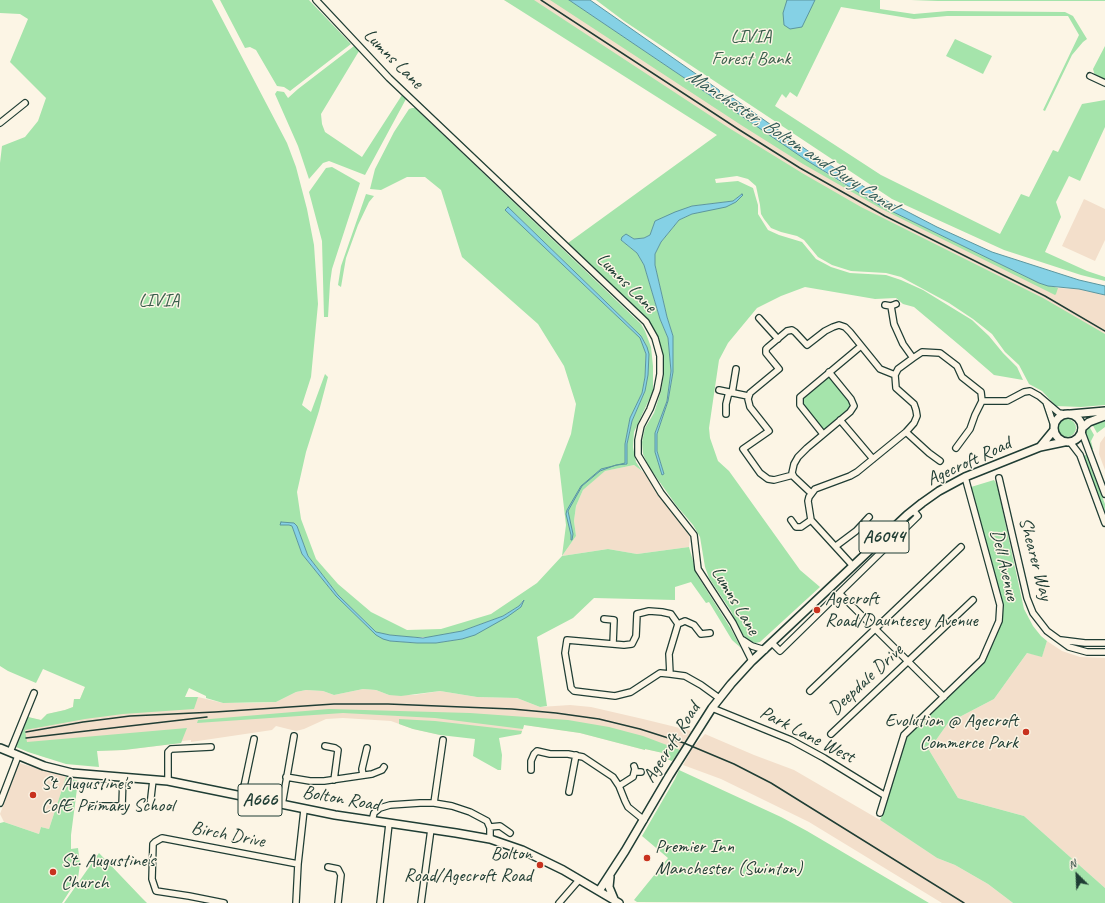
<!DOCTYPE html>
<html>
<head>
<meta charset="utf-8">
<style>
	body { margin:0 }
	#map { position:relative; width:1105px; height:903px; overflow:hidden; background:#fcf5e5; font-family:Caveat,sans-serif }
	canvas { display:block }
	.north { position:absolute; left:1057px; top:855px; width:40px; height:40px; -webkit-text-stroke:3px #fcf5e5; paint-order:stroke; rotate:336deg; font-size:11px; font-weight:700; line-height:16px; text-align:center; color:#1f3d34 }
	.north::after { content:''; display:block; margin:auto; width:14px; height:18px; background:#1f3d34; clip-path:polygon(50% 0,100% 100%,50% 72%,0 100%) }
</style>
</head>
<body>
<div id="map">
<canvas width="1105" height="903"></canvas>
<div class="north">N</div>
</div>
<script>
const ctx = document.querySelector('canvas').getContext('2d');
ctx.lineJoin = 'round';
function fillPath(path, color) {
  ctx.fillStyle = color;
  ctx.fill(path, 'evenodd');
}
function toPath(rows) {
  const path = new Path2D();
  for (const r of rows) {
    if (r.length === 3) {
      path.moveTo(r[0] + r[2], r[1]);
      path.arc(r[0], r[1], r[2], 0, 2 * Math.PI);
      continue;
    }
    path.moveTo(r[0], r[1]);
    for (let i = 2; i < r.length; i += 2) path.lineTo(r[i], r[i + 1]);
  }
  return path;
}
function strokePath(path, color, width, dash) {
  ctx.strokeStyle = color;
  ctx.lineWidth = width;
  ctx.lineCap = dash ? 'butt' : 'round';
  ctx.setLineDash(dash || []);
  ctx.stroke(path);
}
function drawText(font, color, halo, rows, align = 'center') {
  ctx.font = font + ' Caveat,sans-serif';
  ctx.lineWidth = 3;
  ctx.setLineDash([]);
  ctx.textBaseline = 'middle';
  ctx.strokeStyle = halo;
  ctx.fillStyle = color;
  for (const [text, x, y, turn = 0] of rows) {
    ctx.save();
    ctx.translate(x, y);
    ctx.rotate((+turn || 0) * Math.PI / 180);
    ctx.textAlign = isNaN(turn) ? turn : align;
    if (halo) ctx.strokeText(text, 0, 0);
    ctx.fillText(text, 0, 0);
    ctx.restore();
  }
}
fillPath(toPath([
	[504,0,569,0,714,98,717,97,829,175,881,206,1039,283,1058,288,1079,289,1105,295,1105,339,945,257],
	[1084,199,1105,209,1105,240,1095,261,1062,246],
	[1105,436,1105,470,1099,454,1100,443],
	[634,465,646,474,690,534,689,547,637,554,608,549,562,556,576,536,574,521,576,506,583,490,604,471],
	[1047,641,1062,651,1080,657,1105,658,1105,888,1024,816,958,798,929,750,948,723,994,699,1027,653,1042,656],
	[85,687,184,697,198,697,223,703,249,703,276,702,296,692,306,690,323,691,334,695,363,689,376,690,389,695,414,695,440,691,477,697,517,698,540,707,570,705,591,707,643,719,692,731,685,741,695,745,705,734,754,755,794,770,880,820,937,858,955,865,988,884,1013,903,942,903,809,822,721,779,683,765,691,751,682,748,672,761,662,757,663,753,645,749,645,750,580,733,524,725,521,734,513,735,440,735,413,729,391,721,343,718,326,719,304,729,296,731,276,726,272,730,191,742,191,740,182,741,181,743,124,750,97,751,47,758,16,747,28,717,41,720,47,714,65,710,73,707,74,699,80,699],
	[19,763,66,777,49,829,41,827,39,834,4,822,0,814]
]), '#f3dfcb');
fillPath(toPath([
	[0,0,212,0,287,143,296,167,307,209,314,245,318,304,311,377,302,405,311,412,325,374,328,377,319,411,306,452,297,492,301,519,316,559,338,584,371,612,407,630,441,629,491,614,537,583,562,556,566,525,559,465,571,434,576,404,564,366,538,324,462,257,441,190,425,177,407,177,381,190,370,189,375,169,394,132,409,109,412,108,415,108,641,324,645,331,651,347,653,366,653,391,634,432,633,447,636,462,642,471,634,465,605,471,583,490,576,506,574,521,576,536,562,556,608,549,637,554,689,547,697,575,731,629,741,648,732,640,709,602,706,603,691,582,675,587,675,600,594,598,573,618,537,637,547,706,540,707,517,698,477,697,440,691,401,696,389,695,376,690,363,689,334,695,323,691,306,690,296,692,276,702,223,703,206,698,206,696,189,688,185,697,198,697,194,709,123,714,85,719,25,730,27,742,187,728,181,743,124,750,97,751,99,767,66,764,28,752,16,747,28,717,41,720,47,714,65,710,73,707,74,699,80,699,85,687,43,669,36,683,8,671,0,666,0,163,2,146,25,137,38,121,46,98,10,62,28,19,20,14,0,13],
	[508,207,641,336,647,347,645,391,632,421,627,444,627,464,625,464,625,444,630,418,642,393,645,377,646,354,640,338,536,239],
	[289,525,297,526,308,556,338,595,376,632,383,634,407,637,432,637,462,631,503,616,519,606,523,600,521,607,462,639,436,643,417,643,391,641,376,635,336,596,302,554,292,526],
	[220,0,309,0,351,44,290,91,284,87,277,86,256,50,250,47,245,48],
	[504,0,534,0,729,128,802,173,861,207,1043,298,1105,334,1105,405,1081,407,1056,406,1042,391,1029,384,1019,365,1005,352,992,334,973,319,949,303,901,277,886,273,851,271,832,265,818,257,804,240,797,236,781,232,771,228,764,219,761,214,760,205,756,186,748,179,737,176,715,179,716,183,738,181,753,188,758,205,758,214,768,230,779,235,802,242,816,259,831,267,850,273,886,275,901,280,923,290,972,320,989,336,1003,353,1017,367,1023,380,994,375,964,349,914,307,903,304,896,298,875,299,805,287,781,296,757,308,728,343,719,360,709,428,710,438,718,461,729,471,800,570,820,587,760,642,755,643,750,641,748,641,740,631,731,611,709,578,705,567,700,537,693,525,676,505,649,467,643,454,642,442,645,428,654,413,661,391,664,374,662,355,648,320,568,243,717,135],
	[742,194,736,202,692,214,679,220,661,242,655,254,655,265,667,317,673,336,673,372,668,401,657,434,657,451,664,474,663,475,655,452,655,433,667,401,671,371,668,338,660,319,644,265,637,253,621,240,629,236,634,239,644,238,650,235,655,221,692,206,733,201],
	[550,0,569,0,714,98,717,97,829,175,881,206,1039,283,1058,288,1056,294,1055,295,932,234,880,208,803,164,741,125],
	[596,0,880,0,880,9,914,14,948,11,1065,12,1073,16,1087,39,1083,42,1072,55,1045,111,1043,110,1079,35,1068,16,947,16,914,19,841,7,797,97,790,92,786,98,782,94,775,106,881,175,1000,234,1021,194,1029,197,1053,150,1058,152,1082,104,1105,100,1105,127,1080,181,1069,176,1056,202,1061,217,1045,252,1087,271,1105,277,1105,281,1081,275,1004,250,892,199,624,21],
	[911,0,1105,0,1105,1,938,1],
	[955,39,992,56,983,74,946,56],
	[354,46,359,51,321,114,322,124,325,132,362,157,402,95,406,99,365,175,329,161,323,163,309,179,298,146,275,94,277,91,284,92,288,98,298,89],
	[1105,46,1105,81,1095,76,1093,69],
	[332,167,360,183,332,269,330,283,328,317,324,317,322,241,309,192,326,168],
	[366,194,374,196,369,202,358,225,346,258,341,287,338,285,341,266],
	[829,374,846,395,853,407,823,432,801,404,800,400],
	[1105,419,1105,427,1097,433,1092,424],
	[1067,428,9],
	[1089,426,1094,435,1091,441,1093,449,1090,450,1086,437,1086,431],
	[1086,455,1105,504,1105,515,1083,456],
	[994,480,997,485,1024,609,1033,626,1041,636,1047,641,1042,657,1027,653,994,699,948,723,929,750,958,798,1024,816,1105,888,1105,903,1013,903,988,884,955,865,937,858,880,820,884,811,905,737,980,667,995,640,1003,611,971,487],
	[329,709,470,713,568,720,609,727,643,736,680,750,672,761,662,757,663,753,645,749,645,750,580,733,524,725,523,729,435,718,343,713,197,723,198,720],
	[399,719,435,721,522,731,521,734,499,738,502,755,501,770,498,770,473,756,475,739,440,735,413,729,399,724],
	[679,770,781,817,807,831,929,903,637,902,634,900,668,858,642,836,675,779],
	[66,777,78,781,71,835,71,849,78,848,80,864,78,878,62,903,0,903,0,823,4,822,39,834,41,827,49,829],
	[99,853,141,897,147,903,64,903]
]), '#a5e4ab');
const water = toPath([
	[569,0,590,0,719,90,720,93,725,96,730,96,811,153,885,200,937,227,992,252,1079,280,1105,286,1105,295,1079,289,1048,286,1039,283,881,206,806,160,724,104,717,97,714,98,569,0],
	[787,0,815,0,802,27,790,29,784,25,783,13,787,0],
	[742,194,743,195,736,202,726,207,692,214,679,220,661,242,655,254,655,265,667,317,673,336,673,372,668,401,657,434,657,451,664,474,662,475,655,452,655,433,667,401,671,371,668,338,660,319,644,265,637,253,621,240,622,237,626,234,634,239,644,238,650,235,655,221,675,212,692,206,733,201,742,194],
	[508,207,641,336,647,347,649,354,648,375,645,391,632,421,627,444,627,464,616,465,600,471,582,486,568,511,573,534,572,540,571,540,571,535,566,514,567,510,581,486,601,469,625,463,625,444,630,418,642,393,645,377,646,354,640,338,505,210,508,207],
	[281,522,294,523,297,526,308,556,338,595,376,632,390,635,423,638,462,631,503,616,519,606,524,600,521,607,507,617,475,635,462,639,436,643,417,643,390,641,383,639,376,635,336,596,302,554,292,526,289,525,280,525,281,522]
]);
fillPath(water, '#85d1e5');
strokePath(water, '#5c969e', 1);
const minor = toPath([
	[316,0,389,78,646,322,655,338,660,356,660,374,657,390,650,409,641,426,638,440,638,455,661,493,694,535,698,569,733,623,752,661],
	[1090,76,1105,83],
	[0,123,25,103],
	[885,305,891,306,896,304],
	[891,306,894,324,903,344,913,358],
	[759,318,778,339],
	[719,390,748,396],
	[732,393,736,369],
	[1046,402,1054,426],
	[726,414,726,404,729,392],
	[840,420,873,459],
	[1081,430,1105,494],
	[906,432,929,453,940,461],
	[823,434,800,405,800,397,861,346],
	[1070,442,1080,455,1105,523],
	[956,448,970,429,975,415,982,401],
	[793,475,774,480,768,479,760,473,743,449,769,431,750,407,748,399,750,393,779,369,766,353,766,349,768,347,787,331,792,330,795,332,807,345,825,331,833,327,839,325,845,327,850,332,880,369,895,375],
	[999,478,1027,598,1033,613,1047,631,1069,647,1087,652,1105,652],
	[811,493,794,477,792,473,794,464,798,457,807,448,850,412,854,406,851,399,829,372],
	[791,520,796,527,801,527,811,520],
	[836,546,856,531,869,517],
	[853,566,811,520,808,501,809,497,815,489,850,476,857,472,906,432,914,423,917,416,916,410,914,404,896,388,895,375,898,369,913,358,922,352,940,353,957,366,962,377,981,392,982,401,1007,401,1024,392,1030,391,1039,396,1059,413,1065,414],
	[840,594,944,697],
	[604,619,614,620,613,644],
	[678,624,671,614,662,612,649,611,637,614,636,636,632,644,624,645,567,640,565,653,571,688,574,691,615,696,631,692,660,673,670,674,685,676,701,685,719,698],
	[743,640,752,646,765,650],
	[1061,640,1085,643,1105,643],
	[772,643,780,651,918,516,913,510],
	[670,674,669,654,678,624,685,621,694,625,701,634,710,633],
	[810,691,961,547],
	[712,708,791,740,824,758,884,795],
	[831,734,973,600],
	[325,746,335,748,338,750,334,780],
	[10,752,34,693],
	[531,770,531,761,534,754,537,751,550,754,568,754,583,757,613,777,619,786,625,801,628,807,644,820],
	[635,772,641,772],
	[363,775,362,769,367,748],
	[286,777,310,781,324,781,372,774,382,770,384,767],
	[168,781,168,752,171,749,211,747],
	[619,786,633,777,635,769,634,766],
	[569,792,576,755],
	[242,796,254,739],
	[0,803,18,756],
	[434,803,443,740],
	[282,805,294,736],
	[91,806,122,806,123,777],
	[150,806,153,780],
	[880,813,904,735,982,660,999,621,1000,605,965,477],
	[372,821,374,813,380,808,390,805,420,803,434,803,452,806,470,812,487,821,490,828,490,839],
	[490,827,500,826,510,833],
	[328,867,338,869,341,875,338,903],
	[224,903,189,896,156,891,152,879,153,844,155,842,162,838,298,864],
	[296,903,298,864,304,810],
	[380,903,389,824],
	[421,903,431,829],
	[559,903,579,880]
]);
const major = toPath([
	[1071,414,1105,411],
	[1068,428,14],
	[1082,428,1089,422,1105,416],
	[1040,447,1054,430],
	[0,748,44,766,72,773,168,781,335,815,456,833,490,839,522,850,563,870,619,903],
	[610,877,609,887,614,899],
	[599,891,625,851,669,776,712,708,731,684,752,661,907,515,922,503,939,491,965,477,1040,447,1064,442]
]);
strokePath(minor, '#1f3d34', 8);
strokePath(major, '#1f3d34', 10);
strokePath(minor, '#fcf5e5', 5.5);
strokePath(major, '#fcf5e5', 7);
strokePath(toPath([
	[541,0,738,129,800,168,885,216,1045,296,1105,331],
	[26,732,83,722,130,716,215,712,334,704,388,704,512,709,556,713,599,719,640,729,684,743,734,764,771,783,964,903],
	[26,738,207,717]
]), '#1f3d34', 1.5);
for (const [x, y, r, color] of [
	[817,610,4,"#c8321e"],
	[1026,732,4,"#c8321e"],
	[33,795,4,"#c8321e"],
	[647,858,4,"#c8321e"],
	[540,865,4,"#c8321e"],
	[53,872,4,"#c8321e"]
]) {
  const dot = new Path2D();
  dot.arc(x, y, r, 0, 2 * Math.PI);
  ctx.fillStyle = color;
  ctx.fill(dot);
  strokePath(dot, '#fcf5e5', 1.5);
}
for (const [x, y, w] of [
	[884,537,50],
	[260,800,44]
]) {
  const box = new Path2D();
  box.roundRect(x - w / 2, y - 16, w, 32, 3);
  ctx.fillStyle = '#fcf5e5';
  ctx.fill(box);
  strokePath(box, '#1f3d34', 1);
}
drawText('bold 18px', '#1f3d34', null, [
	["A6044",884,537],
	["A666",260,800]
]);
drawText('19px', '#3a5e4c', '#fcf5e5', [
	["LIVIA",751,37],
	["Forest Bank",751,59],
	["LIVIA",159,301]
]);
drawText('19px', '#1f3d34', '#fcf5e5', [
	["Lumns Lane",393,59,45],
	["Lumns Lane",626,283,45],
	["Agecroft Road",969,462,-25],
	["Shearer Way",1035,559,75],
	["Dell Avenue",1004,565,77],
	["Lumns Lane",735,601,59],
	["Deepdale Drive",866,680,-43],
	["Park Lane West",807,735,27],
	["Agecroft Road",672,743,-58],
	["Bolton Road",341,799,10],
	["Birch Drive",228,835,11]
]);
drawText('19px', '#1f3d34', '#fcf5e5', [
	["Agecroft",825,599],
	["Road/Dauntesey Avenue",825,621],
	["Evolution @ Agecroft",1018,721,"right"],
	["Commerce Park",1018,743,"right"],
	["St Augustine's",41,784],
	["CofE Primary School",41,806],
	["Premier Inn",655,847],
	["Manchester (Swinton)",655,869],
	["Bolton",532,854,"right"],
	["Road/Agecroft Road",532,876,"right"],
	["St. Augustine's",61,861],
	["Church",61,883]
], 'left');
drawText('italic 20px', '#335b57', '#fcf5e5', [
	["Manchester, Bolton and Bury Canal",791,141,33]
]);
</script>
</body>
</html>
